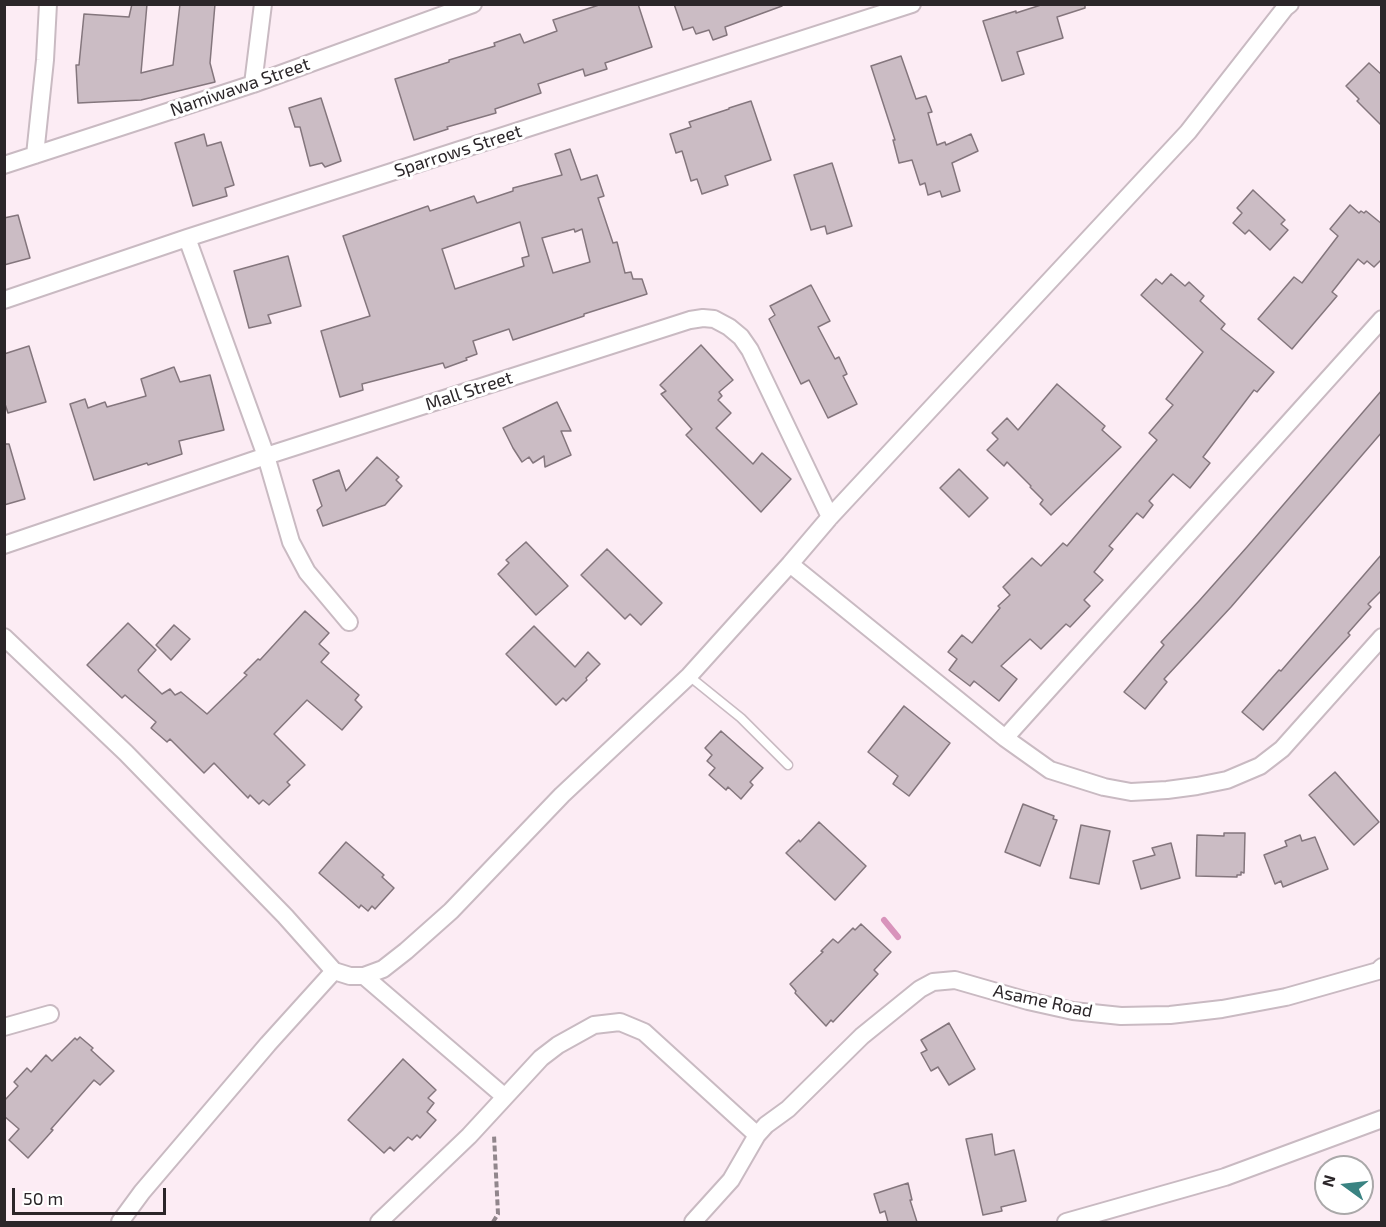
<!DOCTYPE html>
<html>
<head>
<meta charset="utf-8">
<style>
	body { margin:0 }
	#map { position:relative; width:1386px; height:1227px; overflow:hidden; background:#fcecf4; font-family:"Exo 2",sans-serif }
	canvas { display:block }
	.frame { position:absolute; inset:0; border:6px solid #2b2629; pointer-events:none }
	.north { position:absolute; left:1314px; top:1155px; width:60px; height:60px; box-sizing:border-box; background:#fff; border:2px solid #aaa8a9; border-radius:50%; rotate:285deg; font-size:16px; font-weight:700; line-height:24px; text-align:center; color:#2b2629 }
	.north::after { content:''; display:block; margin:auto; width:21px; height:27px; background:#3a8382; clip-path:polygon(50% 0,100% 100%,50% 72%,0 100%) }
	.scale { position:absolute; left:12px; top:1188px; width:154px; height:27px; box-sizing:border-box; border:3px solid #2b2629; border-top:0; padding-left:8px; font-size:18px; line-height:21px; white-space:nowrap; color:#2b2629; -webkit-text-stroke:4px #fff; paint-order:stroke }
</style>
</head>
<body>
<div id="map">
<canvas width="1386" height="1227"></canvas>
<div class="frame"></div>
<div class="north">N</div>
<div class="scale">50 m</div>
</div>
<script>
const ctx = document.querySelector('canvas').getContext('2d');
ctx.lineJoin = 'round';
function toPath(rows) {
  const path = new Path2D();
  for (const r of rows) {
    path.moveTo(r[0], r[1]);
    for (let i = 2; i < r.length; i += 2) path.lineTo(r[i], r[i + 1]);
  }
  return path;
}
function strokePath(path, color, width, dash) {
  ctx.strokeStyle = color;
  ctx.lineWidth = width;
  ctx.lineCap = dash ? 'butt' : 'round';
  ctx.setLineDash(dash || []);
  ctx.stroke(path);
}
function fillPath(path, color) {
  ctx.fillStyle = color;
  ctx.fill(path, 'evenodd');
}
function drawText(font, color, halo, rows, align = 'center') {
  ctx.font = font + ' "Exo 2",sans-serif';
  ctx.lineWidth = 6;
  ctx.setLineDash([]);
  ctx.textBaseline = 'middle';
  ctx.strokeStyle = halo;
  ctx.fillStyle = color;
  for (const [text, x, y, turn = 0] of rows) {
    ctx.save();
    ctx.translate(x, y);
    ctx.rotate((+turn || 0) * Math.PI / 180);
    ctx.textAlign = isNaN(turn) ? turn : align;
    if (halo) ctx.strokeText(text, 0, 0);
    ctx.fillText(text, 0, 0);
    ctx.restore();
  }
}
strokePath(toPath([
	[884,920,898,937]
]), '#d893bb', 6);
const building = toPath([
	[132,4,147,4,141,73,173,65,180,4,215,4,210,63,215,82,141,100,78,103,76,65,79,65,84,14,129,17,132,4],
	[602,4,638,4,652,47,605,63,607,69,585,76,583,69,538,84,541,93,495,109,496,113,447,127,448,129,414,140,395,79,449,62,449,60,495,46,494,43,520,34,524,43,557,31,553,20,602,4],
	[674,4,782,4,782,6,725,27,727,35,713,40,709,30,696,34,693,27,683,30,674,4],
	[1044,4,1085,4,1085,8,1057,17,1063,38,1017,52,1024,74,1002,81,983,21,1016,11,1016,13,1044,4],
	[901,56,916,99,926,96,932,112,928,113,937,145,945,142,946,145,971,134,978,151,952,163,960,191,942,197,940,191,928,195,925,183,920,185,912,160,899,163,893,140,895,140,871,66,901,56],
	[1369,63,1382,75,1382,126,1357,101,1359,99,1346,86,1369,63],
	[321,98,341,161,325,167,322,163,310,166,300,127,295,127,289,108,321,98],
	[751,101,771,160,725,176,728,185,702,194,697,179,691,181,682,151,676,153,670,134,691,127,689,122,729,109,729,108,751,101],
	[204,134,207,146,221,142,234,185,225,188,227,196,193,206,175,143,204,134],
	[570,149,581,180,597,175,604,196,598,198,613,243,617,242,625,273,631,272,633,279,642,279,647,294,584,314,584,316,513,340,509,329,473,341,477,354,466,358,467,360,445,368,443,363,362,384,363,390,340,397,321,331,370,316,343,236,428,206,430,211,474,196,477,203,513,191,513,188,562,175,555,154,570,149],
	[520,222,529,256,522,258,524,266,455,289,442,249,520,222],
	[574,229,575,232,582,229,590,262,553,273,542,238,574,229],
	[832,163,852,226,827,234,825,226,811,230,794,175,832,163],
	[1253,190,1285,220,1281,224,1288,230,1270,250,1249,230,1245,234,1233,223,1242,213,1237,208,1253,190],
	[1350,205,1359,213,1361,211,1364,213,1366,211,1382,224,1382,259,1374,267,1367,261,1364,264,1358,259,1332,292,1337,296,1292,349,1258,319,1294,277,1302,283,1338,236,1330,229,1350,205],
	[18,215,30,258,4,265,4,218,18,215],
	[288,256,301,306,268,315,271,323,249,328,234,271,288,256],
	[1171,274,1185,286,1189,282,1204,296,1200,301,1225,324,1221,329,1274,372,1257,392,1254,390,1203,457,1210,463,1190,488,1173,474,1149,501,1153,505,1143,518,1137,513,1109,546,1113,549,1094,572,1103,580,1084,600,1090,606,1070,627,1066,624,1041,649,1030,639,1001,666,1017,679,999,701,974,681,970,686,949,670,957,659,948,652,962,635,972,643,1000,608,998,606,1010,595,1003,587,1032,558,1041,566,1063,543,1067,546,1157,440,1149,433,1173,405,1166,399,1203,352,1141,295,1156,279,1162,284,1171,274],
	[811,285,830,321,818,327,835,359,839,357,847,374,843,376,857,404,828,418,809,380,801,384,769,319,775,315,770,306,811,285],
	[701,345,733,380,719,392,722,396,718,400,731,413,716,428,753,464,762,453,791,479,761,512,686,435,692,429,661,394,666,391,660,385,701,345],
	[29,346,46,402,8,413,4,401,4,354,29,346],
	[174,367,180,382,210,375,224,430,179,441,182,454,148,465,147,463,94,480,70,404,85,399,88,408,105,402,107,407,146,396,141,379,174,367],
	[1057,384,1105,426,1102,430,1121,447,1051,515,1040,504,1043,500,1030,487,1031,486,1007,462,1004,466,987,450,998,439,992,433,1007,418,1018,430,1057,384],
	[1382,390,1382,432,1231,607,1164,679,1167,682,1145,709,1124,692,1164,645,1161,642,1199,601,1247,547,1382,390],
	[557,402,571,431,561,431,571,455,545,467,544,456,533,463,529,457,522,462,513,448,503,428,557,402],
	[4,444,9,444,25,499,4,505,4,444],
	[377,457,399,477,396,480,402,486,385,505,323,526,317,510,322,506,313,480,339,470,346,491,377,457],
	[959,469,988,498,969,517,940,488,959,469],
	[526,542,568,586,536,615,498,574,509,563,506,560,526,542],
	[607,549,662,603,641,625,630,614,625,619,581,575,607,549],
	[1382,554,1382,590,1368,604,1371,607,1348,633,1350,635,1263,730,1242,712,1279,670,1281,671,1382,554],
	[305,611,329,633,319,644,329,653,321,662,359,695,355,700,362,707,342,730,307,700,274,734,305,765,287,782,290,785,269,805,263,800,259,804,250,795,248,798,214,763,204,773,170,739,167,742,151,728,156,722,125,695,122,698,87,665,128,623,156,650,138,670,139,672,162,694,170,689,175,695,181,692,207,714,247,675,244,673,258,659,260,660,305,611],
	[174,625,190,639,171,660,156,645,174,625],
	[534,626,575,667,588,652,600,664,586,678,587,680,566,701,563,698,556,705,506,654,534,626],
	[904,706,950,743,909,796,893,784,898,776,868,752,904,706],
	[721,731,763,768,750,782,753,785,741,799,728,787,726,790,709,775,715,768,707,761,712,755,705,748,721,731],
	[1335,772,1379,822,1354,845,1309,795,1335,772],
	[1023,804,1054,816,1053,819,1057,820,1040,866,1005,852,1023,804],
	[819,822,866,866,835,900,786,853,799,840,800,842,819,822],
	[1081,825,1110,831,1099,884,1070,878,1081,825],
	[1224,833,1245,833,1244,873,1241,872,1241,875,1237,875,1237,877,1196,876,1197,835,1224,836,1224,833],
	[1300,835,1302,841,1315,837,1328,869,1283,887,1281,881,1275,884,1264,855,1287,846,1285,841,1300,835],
	[346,842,384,875,382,877,394,888,375,909,372,906,368,911,361,905,359,908,319,873,346,842],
	[1171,843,1180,878,1141,889,1133,861,1155,855,1152,848,1171,843],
	[861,924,891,952,874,970,878,974,833,1022,831,1020,826,1026,795,993,796,991,790,984,823,952,821,951,833,939,838,943,853,928,855,930,861,924],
	[949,1023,975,1069,949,1085,938,1067,931,1071,921,1053,927,1050,921,1040,949,1023],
	[80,1037,93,1048,91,1050,114,1071,100,1085,94,1080,51,1129,53,1130,28,1158,9,1140,19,1129,4,1116,4,1101,18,1086,14,1082,27,1068,31,1072,46,1055,52,1061,75,1038,77,1040,80,1037],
	[403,1059,436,1090,428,1098,434,1103,427,1112,436,1120,420,1138,417,1135,412,1140,408,1137,394,1151,390,1147,384,1153,348,1120,403,1059],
	[992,1134,995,1155,1014,1150,1026,1201,1001,1207,1002,1211,983,1215,966,1139,992,1134],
	[908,1183,912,1200,910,1200,917,1222,888,1222,885,1211,880,1213,874,1194,908,1183]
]);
fillPath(building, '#cbbcc4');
strokePath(building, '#84767d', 1.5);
const lane = toPath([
	[689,676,741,718,788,765]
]);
const street = toPath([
	[253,84,263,4],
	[35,155,45,60,48,4],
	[4,165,253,84,473,4],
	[187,238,266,456,291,542,307,572,349,622],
	[4,300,187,238,912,4],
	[4,545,266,456,690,320,703,318,714,319,729,327,741,337,750,350,830,517],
	[790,564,1005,738,1050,770,1104,787,1131,792,1167,790,1197,786,1227,780,1260,766,1282,749,1382,637],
	[4,637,126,753,285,916,334,971,268,1044,142,1192,120,1222],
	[1005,738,1382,319],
	[334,971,350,976,364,976,383,969,406,951,451,911,562,795,689,676,790,564,830,517,1188,132,1285,8,1290,4],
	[364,976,505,1097],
	[4,1027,50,1014],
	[757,1135,766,1125,788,1109,862,1036,920,989,933,982,955,980,1028,1001,1073,1011,1121,1016,1170,1015,1222,1009,1286,997,1378,971,1382,967],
	[379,1222,469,1136,541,1058,558,1045,594,1025,620,1022,644,1032,757,1135,731,1180,693,1222],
	[1066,1222,1225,1177,1382,1119]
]);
strokePath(lane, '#c9bac2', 11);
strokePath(street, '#c9bac2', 20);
strokePath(toPath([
	[493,1222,498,1214,494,1135]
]), '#91868c', 4, [6, 3]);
strokePath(lane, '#fff', 8);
strokePath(street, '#fff', 16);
drawText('18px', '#2b2629', '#fff', [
	["Namiwawa Street",240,87,-19],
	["Sparrows Street",458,151,-18],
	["Mall Street",469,391,-18],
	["Asame Road",1043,1001,12]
]);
</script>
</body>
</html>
